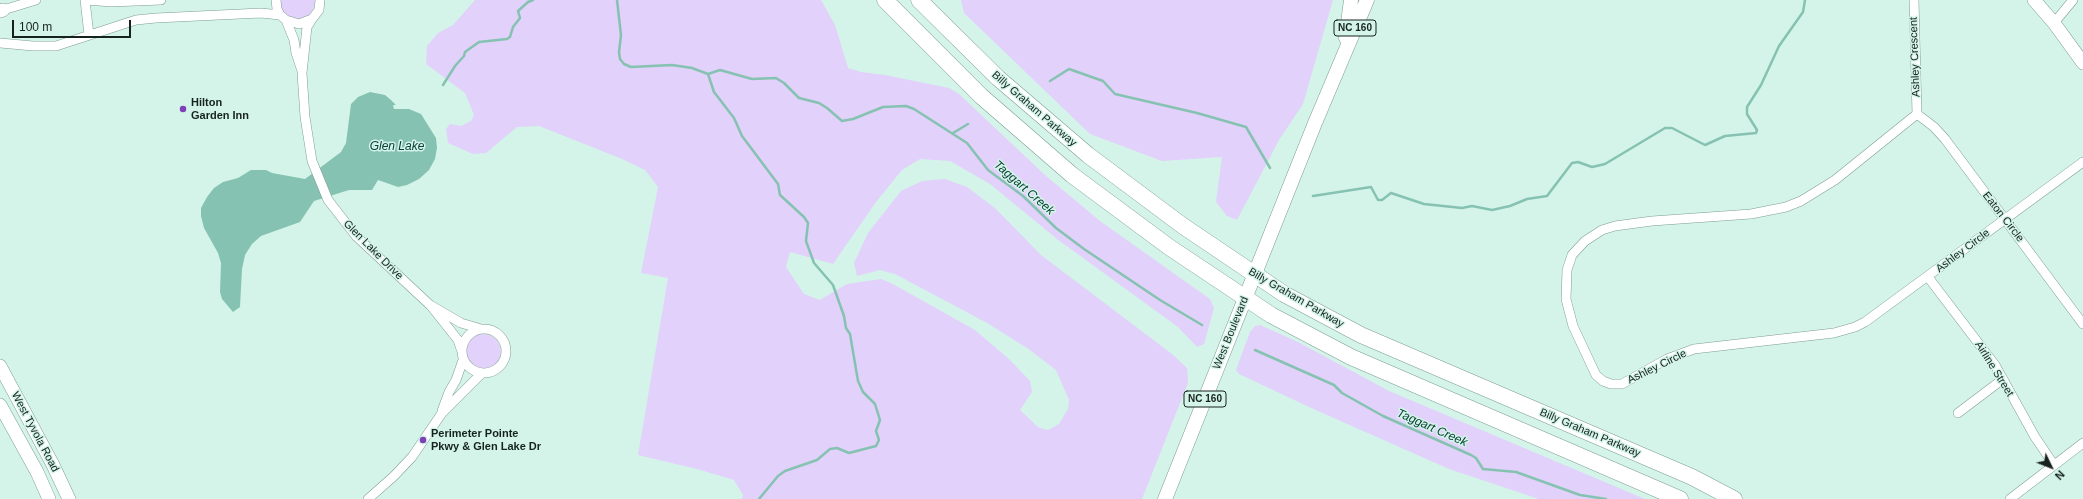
<!DOCTYPE html>
<html>
<head>
<meta charset="utf-8">
<style>
	body { margin:0 }
	#map { position:relative; width:2083px; height:499px; overflow:hidden; background:#d4f4ea; font-family:Arial,sans-serif }
	canvas { display:block }
	.north { position:absolute; left:2031px; top:447px; width:40px; height:40px; -webkit-text-stroke:3px #d4f4ea; paint-order:stroke; rotate:133deg; font-size:11px; font-weight:700; line-height:16px; text-align:center; color:#16221e }
	.north::after { content:''; display:block; margin:auto; width:14px; height:18px; background:#16221e; clip-path:polygon(50% 0,100% 100%,50% 72%,0 100%) }
	.scale { position:absolute; left:12px; top:20px; width:119px; height:18px; box-sizing:border-box; border:2px solid #16221e; border-top:0; padding-left:5px; font-size:12px; line-height:14px; white-space:nowrap; color:#16221e; -webkit-text-stroke:3px #d4f4ea; paint-order:stroke }
</style>
</head>
<body>
<div id="map">
<canvas width="2083" height="499"></canvas>
<div class="north">N</div>
<div class="scale">100 m</div>
</div>
<script>
const ctx = document.querySelector('canvas').getContext('2d');
ctx.lineJoin = 'round';
function fillPath(path, color) {
  ctx.fillStyle = color;
  ctx.fill(path, 'evenodd');
}
function toPath(rows) {
  const path = new Path2D();
  for (const r of rows) {
    if (r.length === 3) {
      path.moveTo(r[0] + r[2], r[1]);
      path.arc(r[0], r[1], r[2], 0, 2 * Math.PI);
      continue;
    }
    path.moveTo(r[0], r[1]);
    for (let i = 2; i < r.length; i += 2) path.lineTo(r[i], r[i + 1]);
  }
  return path;
}
function strokePath(path, color, width, dash) {
  ctx.strokeStyle = color;
  ctx.lineWidth = width;
  ctx.lineCap = dash ? 'butt' : 'round';
  ctx.setLineDash(dash || []);
  ctx.stroke(path);
}
function drawText(font, color, halo, rows, align = 'center') {
  ctx.font = font + ' Arial,sans-serif';
  ctx.lineWidth = 3;
  ctx.setLineDash([]);
  ctx.textBaseline = 'middle';
  ctx.strokeStyle = halo;
  ctx.fillStyle = color;
  for (const [text, x, y, turn = 0] of rows) {
    ctx.save();
    ctx.translate(x, y);
    ctx.rotate((+turn || 0) * Math.PI / 180);
    ctx.textAlign = isNaN(turn) ? turn : align;
    if (halo) ctx.strokeText(text, 0, 0);
    ctx.fillText(text, 0, 0);
    ctx.restore();
  }
}
fillPath(toPath([
	[280,0,315,0,315,3,311,14,300,20,289,17,284,13,281,8],
	[475,0,821,0,835,25,848,68,861,72,885,75,949,88,959,94,1045,175,1100,221,1210,299,1214,308,1204,344,1197,347,1178,327,1057,239,990,184,950,161,920,159,902,170,876,202,833,264,790,252,786,267,804,294,820,300,847,284,881,279,891,283,975,330,1009,359,1030,381,1032,392,1020,410,1038,427,1048,430,1059,424,1068,409,1069,400,1056,370,1027,348,987,323,895,274,880,270,857,276,854,263,868,233,901,191,922,181,945,179,967,187,996,209,1041,255,1172,354,1187,368,1188,383,1142,499,742,499,743,495,734,480,697,469,638,455,668,278,641,273,658,187,645,170,622,159,539,126,517,127,486,153,473,154,448,143,446,129,450,124,461,126,471,121,474,115,465,93,426,64,427,46,438,33,453,25],
	[961,0,1333,0,1303,104,1279,140,1237,220,1227,216,1216,202,1222,157,1162,161,1090,134,964,13],
	[1260,325,1298,342,1389,391,1645,499,1539,499,1449,469,1309,407,1239,374,1236,370,1250,332,1255,326],
	[483,352,18]
]), '#e2d1fa');
fillPath(toPath([
	[370,92,385,95,391,100,396,105,393,105,394,109,409,109,421,114,436,138,437,148,435,159,429,170,419,179,407,185,398,187,378,180,372,190,349,190,314,201,300,222,261,236,252,244,245,255,242,269,240,307,233,312,222,299,220,292,221,263,218,253,204,228,201,216,201,208,207,197,214,188,223,182,238,178,251,170,266,170,272,173,305,179,341,152,346,143,351,104,358,97]
]), '#86c2b1');
strokePath(toPath([
	[617,0,621,35,619,52,620,59,624,64,631,67,672,65,692,68,708,74,720,70,752,79,776,78,784,83,799,98,819,103,827,108,842,121,853,119,883,107,906,106,914,109,967,143,988,170,1023,196,1056,228,1084,249,1160,300,1202,325],
	[708,74,714,92,734,118,742,136,778,184,780,195,804,217,808,223,806,241,814,263,833,285,844,316,846,328,850,334,858,381,863,392,875,404,880,420,876,431,879,440,876,446,849,453,837,448,830,449,817,460,785,471,778,476,759,499],
	[1050,81,1069,69,1103,81,1115,94,1197,113,1246,127,1270,168],
	[443,85,455,66,464,56,465,52,479,42,507,39,510,37,513,27,520,18,518,11,528,2,533,0],
	[953,133,968,124],
	[1313,196,1371,187,1378,200,1382,200,1391,193,1424,204,1462,208,1472,206,1492,210,1510,206,1527,199,1547,196,1572,163,1578,162,1592,167,1605,164,1665,128,1672,128,1705,145,1725,136,1756,133,1757,130,1747,114,1747,107,1761,85,1779,46,1803,12,1805,0],
	[1255,350,1334,385,1342,393,1383,416,1471,455,1476,458,1483,469,1516,472,1580,495,1606,499]
]), '#86c2b1', 2.5);
const street = toPath([
	[85,0,89,35],
	[87,0,111,2,161,0],
	[276,0,277,9,280,15,286,20,299,24,312,19,319,10,320,0],
	[1914,0,1917,114],
	[0,11,36,0],
	[312,19,307,27,302,73,305,117,312,161,328,200,356,236,430,305,461,323,481,329],
	[286,20,294,40,296,53,302,71],
	[2054,23,2073,0],
	[0,43,33,46,56,46,136,20,156,18,261,13,280,15],
	[1917,114,1835,180,1801,201,1786,207,1751,214,1652,221,1615,226,1602,230,1585,241,1572,255,1567,270,1566,299,1573,326,1596,375,1603,381,1611,384,1622,384,1667,359,1694,349,1834,333,1855,327,1865,322,2083,162],
	[1917,114,1934,127,1945,139,2083,324],
	[1928,277,1995,365,2035,437,2054,465],
	[431,306,458,340,461,349],
	[484,351,22],
	[442,411,449,392,456,380,463,360],
	[1958,413,2003,379],
	[368,499,394,476,412,457,442,413,481,374],
	[2010,499,2083,443]
]);
const secondary = toPath([
	[2034,0,2054,23,2083,63],
	[0,11,3,10],
	[0,366,53,465,69,499],
	[0,405,37,472,49,499]
]);
const primary = toPath([
	[1346,38,1351,0],
	[1165,499,1315,123,1367,0]
]);
const highway = toPath([
	[885,0,981,96,1072,175,1169,247,1271,315,1351,357,1680,499],
	[919,0,998,78,1088,155,1183,226,1284,294,1361,335,1692,477,1734,499]
]);
strokePath(street, '#7e9d93', 10);
strokePath(secondary, '#7e9d93', 14);
strokePath(primary, '#7e9d93', 15);
strokePath(highway, '#7e9d93', 17);
strokePath(street, '#fff', 9);
strokePath(secondary, '#fff', 13);
strokePath(primary, '#fff', 14);
strokePath(highway, '#fff', 16);
for (const [x, y, r, color] of [
	[183,109,4,"#7d41b7"],
	[423,440,4,"#7d41b7"]
]) {
  const dot = new Path2D();
  dot.arc(x, y, r, 0, 2 * Math.PI);
  ctx.fillStyle = color;
  ctx.fill(dot);
  strokePath(dot, '#d4f4ea', 1.5);
}
for (const [x, y, w] of [
	[1355,28,42],
	[1205,399,42]
]) {
  const box = new Path2D();
  box.roundRect(x - w / 2, y - 8, w, 16, 3);
  ctx.fillStyle = '#d4f4ea';
  ctx.fill(box);
  strokePath(box, '#16221e', 1);
}
drawText('bold 10px', '#16221e', null, [
	["NC 160",1355,28],
	["NC 160",1205,399]
]);
drawText('11px', '#16221e', '#d4f4ea', [
	["Ashley Crescent",1915,57,-92],
	["Billy Graham Parkway",1034,109,41],
	["Eaton Circle",2003,217,52],
	["Glen Lake Drive",373,250,45],
	["Ashley Circle",1963,251,-37],
	["Billy Graham Parkway",1296,298,30],
	["West Boulevard",1231,333,-68],
	["Ashley Circle",1657,367,-26],
	["Airline Street",1994,369,58],
	["West Tyvola Road",35,432,62],
	["Billy Graham Parkway",1590,433,23]
]);
drawText('bold 11px', '#16221e', '#d4f4ea', [
	["Hilton",191,103],
	["Garden Inn",191,116],
	["Perimeter Pointe",431,434],
	["Pkwy & Glen Lake Dr",431,447]
], 'left');
drawText('italic 12px', '#094034', '#d4f4ea', [
	["Glen Lake",397,147],
	["Taggart Creek",1024,188,41],
	["Taggart Creek",1432,428,24]
]);
</script>
</body>
</html>
